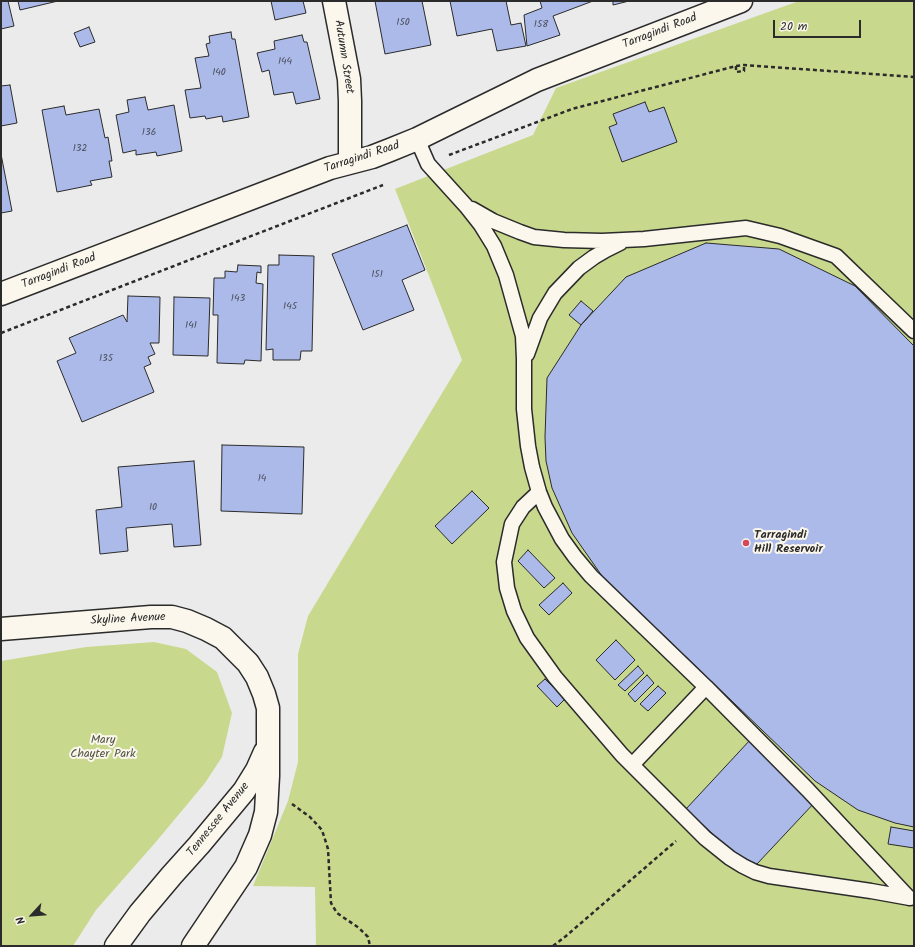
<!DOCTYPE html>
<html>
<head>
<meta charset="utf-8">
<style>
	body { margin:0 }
	#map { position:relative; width:915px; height:947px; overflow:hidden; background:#ebebec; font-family:Kalam,sans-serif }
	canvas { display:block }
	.frame { position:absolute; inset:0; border:2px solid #2b2b2b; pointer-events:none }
	.north { position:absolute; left:12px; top:895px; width:40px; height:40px; -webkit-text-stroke:3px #fbf7ec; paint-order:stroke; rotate:244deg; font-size:11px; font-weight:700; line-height:16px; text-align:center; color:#2b2b2b }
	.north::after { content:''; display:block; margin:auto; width:14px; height:18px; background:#2b2b2b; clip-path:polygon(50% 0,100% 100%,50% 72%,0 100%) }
	.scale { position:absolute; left:773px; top:20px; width:88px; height:18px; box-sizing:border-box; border:2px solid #2b2b2b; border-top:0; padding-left:5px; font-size:12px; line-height:14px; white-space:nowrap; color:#2b2b2b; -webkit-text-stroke:3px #fbf7ec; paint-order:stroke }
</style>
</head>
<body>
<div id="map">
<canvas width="915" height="947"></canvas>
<div class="frame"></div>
<div class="north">N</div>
<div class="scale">20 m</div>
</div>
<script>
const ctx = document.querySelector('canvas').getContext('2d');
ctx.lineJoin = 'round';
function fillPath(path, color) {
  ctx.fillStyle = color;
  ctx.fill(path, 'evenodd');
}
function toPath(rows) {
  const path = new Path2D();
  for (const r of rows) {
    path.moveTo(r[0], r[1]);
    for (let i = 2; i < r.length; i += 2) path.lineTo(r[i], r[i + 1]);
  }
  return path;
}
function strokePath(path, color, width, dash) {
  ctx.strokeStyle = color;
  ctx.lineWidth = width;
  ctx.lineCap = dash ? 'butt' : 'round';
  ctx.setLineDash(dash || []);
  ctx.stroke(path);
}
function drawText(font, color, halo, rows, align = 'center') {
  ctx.font = font + ' Kalam,sans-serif';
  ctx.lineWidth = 4;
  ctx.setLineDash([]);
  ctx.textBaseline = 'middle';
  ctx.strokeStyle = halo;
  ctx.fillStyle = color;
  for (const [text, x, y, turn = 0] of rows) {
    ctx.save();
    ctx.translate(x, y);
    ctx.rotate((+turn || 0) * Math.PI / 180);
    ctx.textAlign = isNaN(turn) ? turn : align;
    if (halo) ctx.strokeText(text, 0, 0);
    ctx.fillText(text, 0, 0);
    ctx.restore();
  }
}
fillPath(toPath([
	[799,1,914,1,914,946,316,946,315,887,253,886,288,801,298,762,298,654,308,616,462,360,395,189,533,135,556,88],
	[154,642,186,649,217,672,232,713,222,757,205,783,155,843,96,910,73,946,1,946,1,661,86,647]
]), '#c8d88d');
const building = toPath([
	[1,1,8,1,14,26,1,29,1,1],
	[18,1,58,1,20,10,18,1],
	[271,1,303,1,306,13,275,20,271,1],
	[375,1,422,1,431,45,385,54,375,1],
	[450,1,506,1,511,25,521,23,526,46,497,51,492,29,457,36,450,1],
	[540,1,593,1,553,16,560,35,527,46,524,15,542,8,540,1],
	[613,1,629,1,613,5,613,1],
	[89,27,95,42,80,47,74,33,89,27],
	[231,32,232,39,235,39,249,117,223,122,222,116,206,119,205,116,190,118,185,90,201,88,195,58,209,56,206,44,210,43,209,36,231,32],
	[302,35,304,42,307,42,320,99,296,104,293,92,274,95,269,70,262,72,257,53,275,49,274,41,302,35],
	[10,85,17,123,1,126,1,86,10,85],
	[145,97,148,110,174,105,182,151,157,156,156,152,136,155,136,150,123,153,116,115,129,112,127,100,145,97],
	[645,102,649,112,664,107,677,142,622,162,609,127,617,124,613,114,645,102],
	[64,106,66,115,99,109,105,138,108,137,112,161,109,161,112,177,90,181,92,185,57,192,42,110,64,106],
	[1,154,12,211,1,213,1,154],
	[407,225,425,270,402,280,414,310,363,330,332,254,407,225],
	[706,243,779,249,855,286,914,346,914,827,895,823,858,810,815,781,602,576,572,533,552,488,546,461,545,437,547,378,581,325,626,277,706,243],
	[279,255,314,256,312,351,301,351,300,360,273,360,273,349,266,350,268,265,279,265,279,255],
	[238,265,261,266,261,273,257,272,256,283,263,284,261,361,245,360,244,364,217,363,218,315,213,315,214,278,225,278,225,271,237,272,238,265],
	[128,296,160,297,159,343,150,343,155,354,148,357,151,364,144,367,154,392,82,422,57,361,76,353,69,338,123,315,127,322,128,296],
	[174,297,210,298,208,356,173,355,174,297],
	[581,301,593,311,581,325,569,315,581,301],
	[222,445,304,447,302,514,221,511,222,445],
	[194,461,201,545,174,547,172,524,126,528,128,551,100,554,96,510,122,507,118,467,194,461],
	[472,491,489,508,452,544,435,526,472,491],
	[528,550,555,578,544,588,518,561,528,550],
	[563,583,572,593,549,615,539,605,563,583],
	[616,640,635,660,615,680,596,660,616,640],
	[638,666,644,673,625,691,618,685,638,666],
	[647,675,654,683,635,702,628,694,647,675],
	[545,679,565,699,557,707,537,686,545,679],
	[658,686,666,693,648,711,640,704,658,686],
	[751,739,816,801,757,864,733,853,686,809,751,739],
	[891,827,914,831,914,848,888,844,891,827]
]);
fillPath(building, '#acbaea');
strokePath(building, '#2b2b2b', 1);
const service = toPath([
	[417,139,428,164,466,206,481,225,494,246,506,275,523,336,524,359,524,409,528,446,532,467,539,492,545,507,562,539,575,557,591,576,706,687,808,790,909,898],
	[472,209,493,221,520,232,534,237,564,240,602,241,644,239,746,228,780,236,836,256,914,331],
	[527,354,540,318,555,293,579,268,594,257,606,250,620,243],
	[539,492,523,507,512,524,504,562,507,588,514,611,527,638,555,677,622,755,705,838,730,858,743,866,755,872,769,876,871,891,910,898],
	[632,765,706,687]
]);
const minor = toPath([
	[334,1,349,79,350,101,350,162],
	[1,294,330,168,372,157,390,150,417,139,537,80,741,1],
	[1,629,151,617,172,617,187,621,206,629,223,638,248,663,257,677,264,694,268,708,268,776,266,812,260,835,246,867,193,946],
	[116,946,140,913,172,875,199,845,244,791,257,770,265,752]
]);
strokePath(service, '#2b2b2b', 17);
strokePath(minor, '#2b2b2b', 25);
strokePath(toPath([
	[736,66,736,72,744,71,744,65],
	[449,155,572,109,736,66,744,65,914,77],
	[1,333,383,185],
	[292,804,310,817,322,830,328,849,331,903,337,913,359,928,368,937,370,946],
	[553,946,566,936,676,841]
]), '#2b2b2b', 2.5, [4, 3]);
strokePath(service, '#fbf7ec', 14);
strokePath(minor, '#fbf7ec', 22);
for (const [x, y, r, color] of [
	[746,543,4,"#d1495b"]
]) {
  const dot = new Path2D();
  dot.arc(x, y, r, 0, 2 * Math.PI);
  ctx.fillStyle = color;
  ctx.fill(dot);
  strokePath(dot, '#fbf7ec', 1.5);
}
drawText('10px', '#4b4f5b', null, [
	["150",403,23],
	["158",541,25],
	["144",285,62],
	["140",219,73],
	["136",149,133],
	["132",80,149],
	["151",377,275],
	["143",238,299],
	["145",290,307],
	["141",191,326],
	["135",106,359],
	["14",262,479],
	["10",153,508]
]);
drawText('12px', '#2b2b2b', '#fbf7ec', [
	["Tarragindi Road",660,32,-21],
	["Autumn Street",343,57,81],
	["Tarragindi Road",362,158,-18],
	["Tarragindi Road",59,272,-21],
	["Skyline Avenue",128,620,-3],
	["Tennessee Avenue",219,820,-51]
]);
drawText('bold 12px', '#2b2b2b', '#fbf7ec', [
	["Tarragindi",754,536],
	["Hill Reservoir",754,550]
], 'left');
drawText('12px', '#525644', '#fbf7ec', [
	["Mary",103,741],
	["Chayter Park",103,755]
]);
</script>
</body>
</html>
